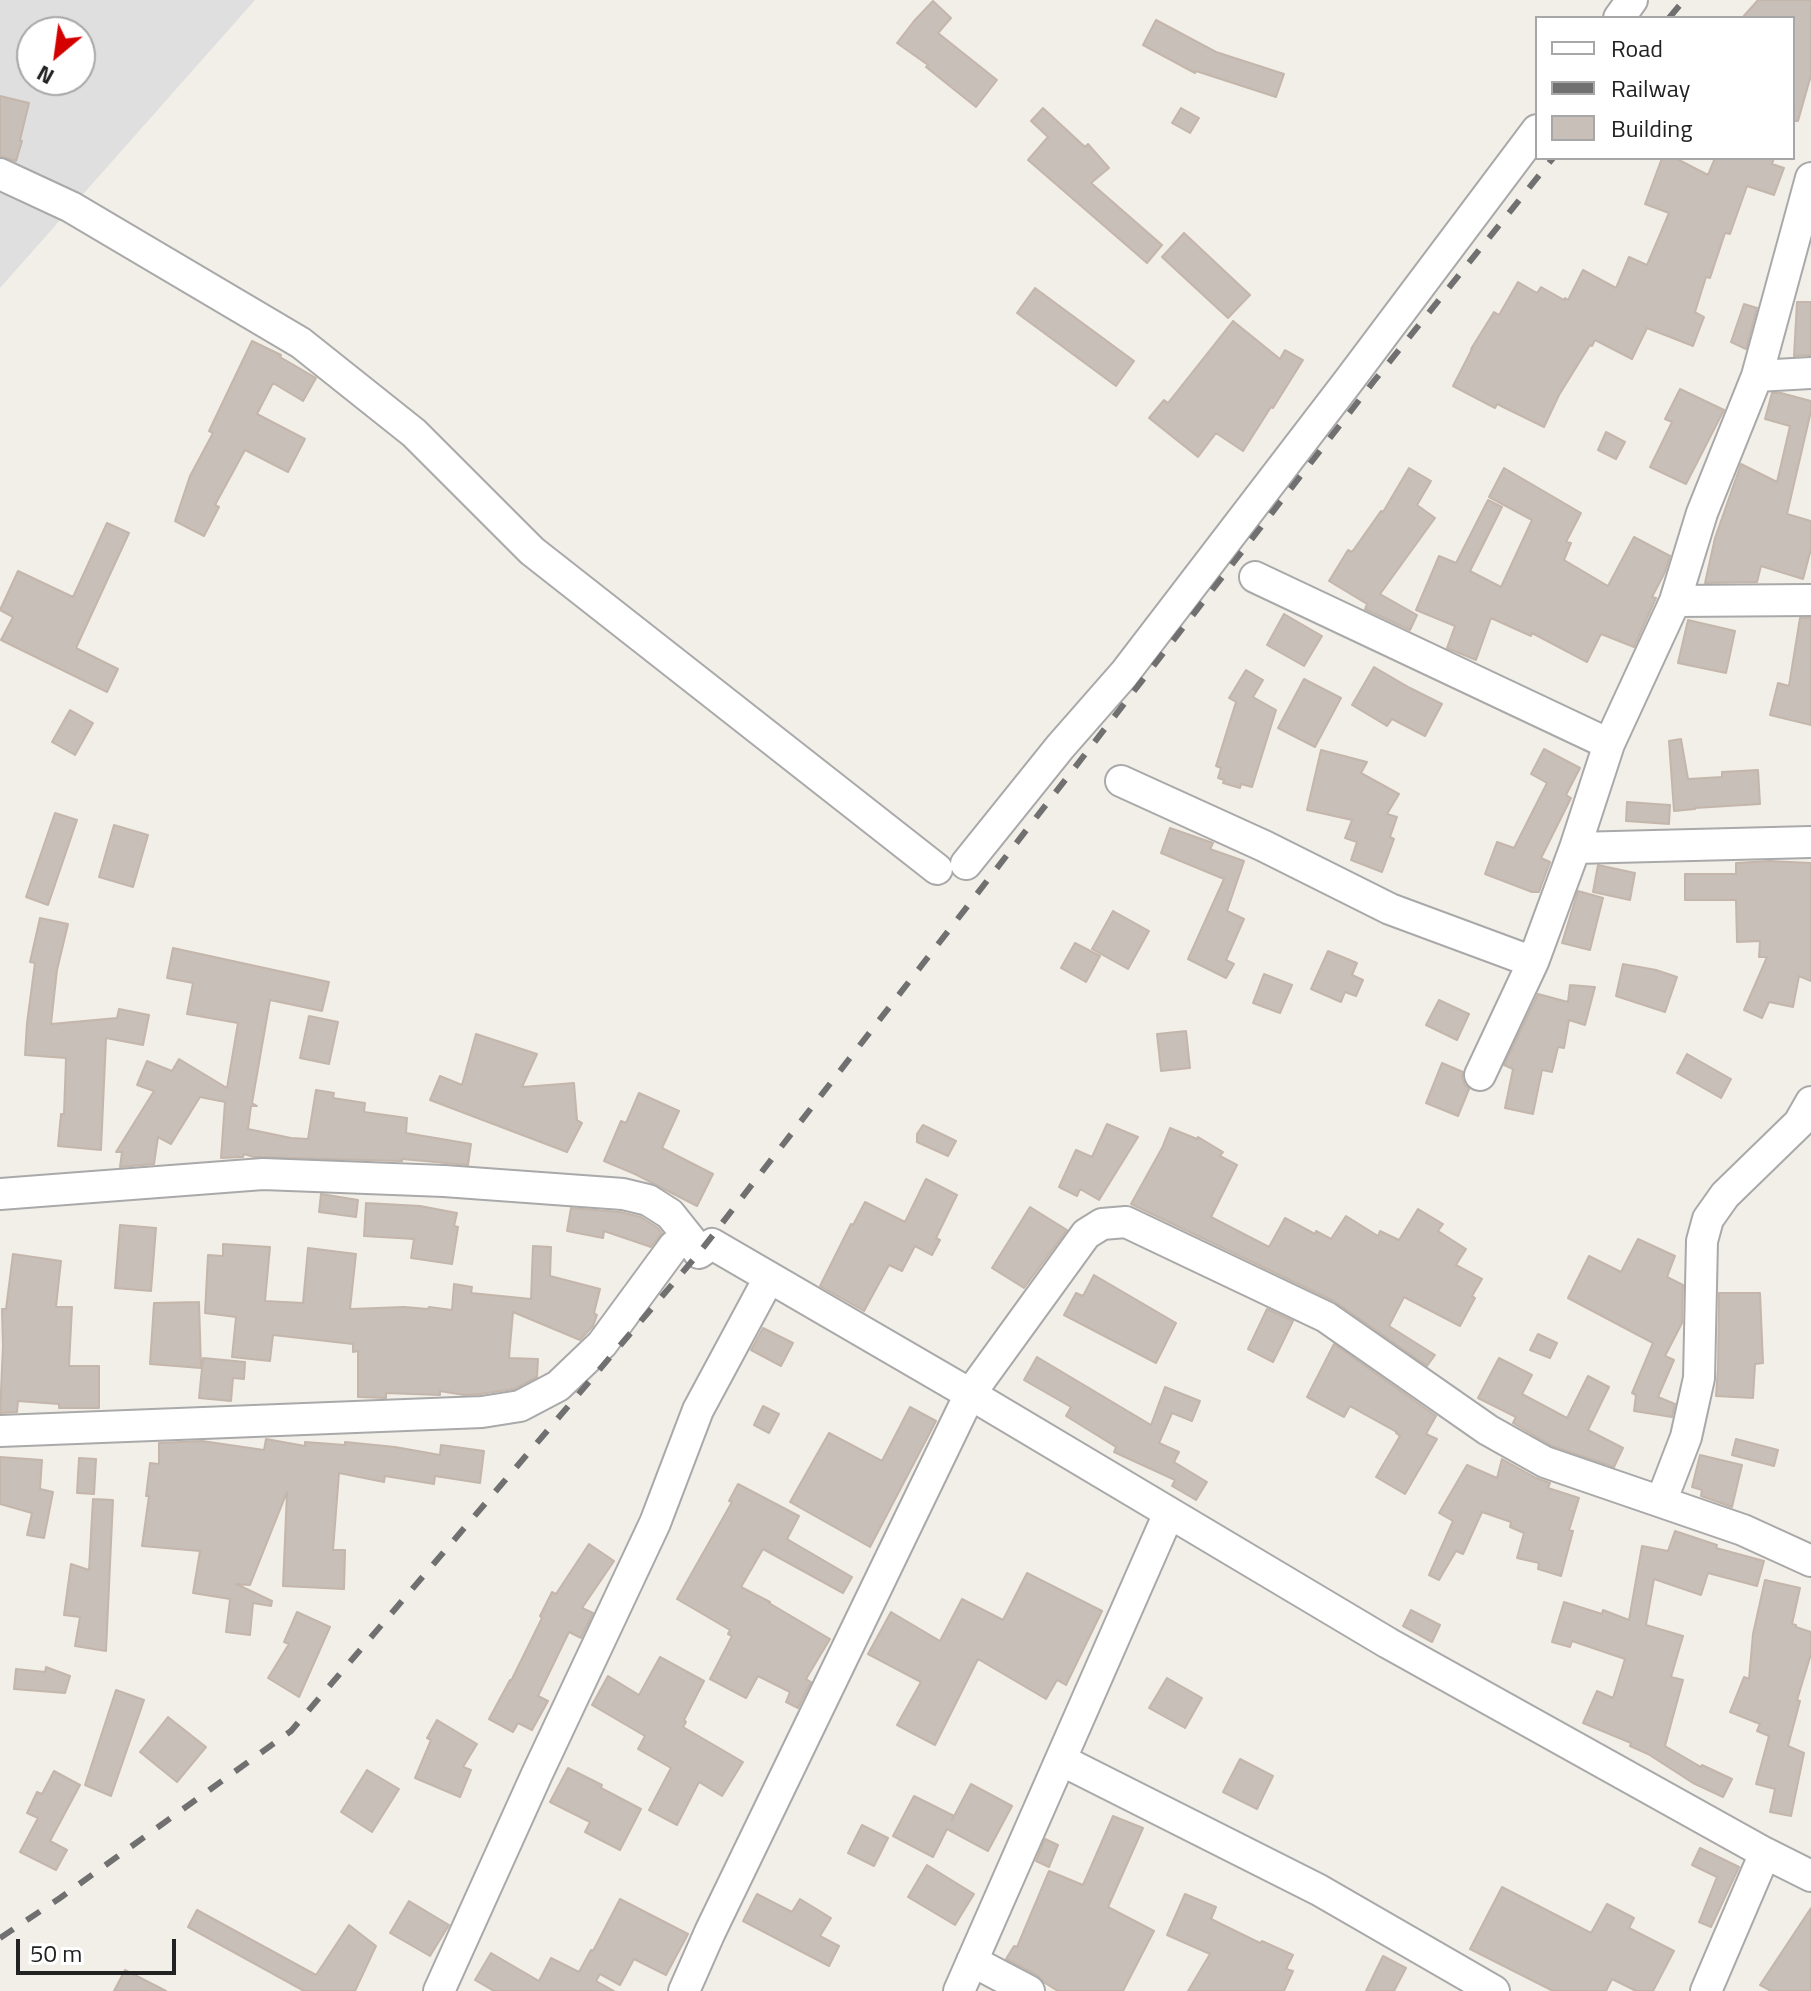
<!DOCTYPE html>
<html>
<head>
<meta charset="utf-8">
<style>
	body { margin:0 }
	#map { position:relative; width:1811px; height:1991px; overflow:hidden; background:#f2efe9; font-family:"Titillium Web",sans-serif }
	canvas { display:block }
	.legend { position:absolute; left:1535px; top:16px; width:260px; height:144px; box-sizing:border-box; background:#fff; border:2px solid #a7a7a7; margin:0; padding:10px 14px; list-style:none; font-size:24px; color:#222 }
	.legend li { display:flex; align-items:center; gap:16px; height:40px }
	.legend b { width:40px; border:2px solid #a7a7a7 }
	.north { position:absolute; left:16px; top:16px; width:80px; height:80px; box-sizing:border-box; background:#fff; border:2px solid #a7a7a7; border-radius:50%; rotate:209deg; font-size:22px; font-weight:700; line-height:32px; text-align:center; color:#222 }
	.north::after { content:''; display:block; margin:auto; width:28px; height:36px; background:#d40000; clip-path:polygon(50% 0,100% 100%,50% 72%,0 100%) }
	.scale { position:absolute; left:16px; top:1939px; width:160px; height:36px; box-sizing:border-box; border:4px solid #222; border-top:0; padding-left:10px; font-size:24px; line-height:28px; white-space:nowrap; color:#222; -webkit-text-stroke:6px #fff; paint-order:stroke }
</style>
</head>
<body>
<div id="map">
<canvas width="1811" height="1991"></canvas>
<ul class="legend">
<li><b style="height:10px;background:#fff"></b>Road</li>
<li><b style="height:10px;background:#707070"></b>Railway</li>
<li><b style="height:22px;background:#c7bfb8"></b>Building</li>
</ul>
<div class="north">N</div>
<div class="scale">50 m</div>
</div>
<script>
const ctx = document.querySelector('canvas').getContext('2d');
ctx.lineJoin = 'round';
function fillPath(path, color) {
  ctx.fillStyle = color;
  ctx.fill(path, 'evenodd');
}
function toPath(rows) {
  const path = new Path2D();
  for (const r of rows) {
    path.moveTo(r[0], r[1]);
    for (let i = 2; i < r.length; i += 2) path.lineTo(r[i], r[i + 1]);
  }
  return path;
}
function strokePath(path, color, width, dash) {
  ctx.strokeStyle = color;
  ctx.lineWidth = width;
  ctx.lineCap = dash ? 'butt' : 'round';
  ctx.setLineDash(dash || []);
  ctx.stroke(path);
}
fillPath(toPath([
	[0,0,255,0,0,288],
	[32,32,80,32,80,80,32,80]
]), '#e0dfdf');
const building = toPath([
	[1758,0,1811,0,1811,75,1798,121,1793,121,1793,18,1742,18,1758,0],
	[933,1,951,18,938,33,997,80,976,107,926,67,928,65,897,43,914,21,933,1],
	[1156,20,1216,52,1284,74,1276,97,1196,71,1195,73,1143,45,1156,20],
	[0,96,29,103,20,140,22,141,16,161,0,156,0,96],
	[1043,108,1085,147,1088,144,1109,168,1091,183,1162,245,1147,263,1028,160,1048,137,1031,121,1043,108],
	[1181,108,1199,118,1190,133,1172,123,1181,108],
	[1662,158,1675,158,1708,175,1715,158,1774,158,1772,164,1784,168,1774,195,1747,186,1730,234,1725,233,1710,278,1706,277,1695,312,1704,317,1693,346,1647,328,1632,359,1595,340,1592,346,1590,345,1559,395,1544,427,1497,404,1495,408,1453,386,1472,349,1471,349,1494,312,1499,315,1518,282,1537,293,1541,287,1564,300,1565,298,1568,300,1583,270,1616,288,1629,257,1647,265,1669,213,1645,204,1662,158],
	[1184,233,1250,295,1228,318,1162,257,1184,233],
	[1035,288,1134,361,1116,386,1017,313,1035,288],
	[1797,302,1811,302,1811,355,1794,356,1797,302],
	[1744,304,1757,308,1746,349,1731,342,1744,304],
	[1233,321,1280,359,1285,350,1303,360,1273,408,1271,407,1243,451,1216,433,1198,457,1149,418,1164,400,1168,403,1233,321],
	[252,341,281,355,280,357,316,378,303,401,273,383,257,414,305,439,288,472,245,450,215,505,219,507,204,536,175,521,190,476,213,433,209,431,252,341],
	[1680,389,1724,410,1686,484,1650,467,1672,422,1665,419,1680,389],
	[1772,393,1781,393,1811,401,1811,411,1787,514,1811,521,1811,549,1803,579,1761,566,1757,582,1705,583,1715,538,1741,464,1777,482,1790,426,1765,419,1772,393],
	[1606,432,1625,442,1616,459,1598,450,1606,432],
	[1409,468,1431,481,1417,505,1435,518,1380,594,1417,615,1410,630,1365,609,1367,604,1329,581,1348,550,1352,552,1381,511,1383,512,1409,468],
	[1504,468,1581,513,1566,542,1571,543,1564,560,1608,586,1634,537,1670,556,1665,572,1652,597,1656,598,1634,647,1601,634,1587,662,1532,633,1531,636,1491,618,1476,660,1447,648,1455,626,1416,610,1439,556,1456,563,1488,500,1502,507,1470,571,1501,587,1532,520,1489,497,1504,468],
	[107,523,129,533,76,648,118,669,107,692,1,640,13,617,0,610,18,571,73,597,107,523],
	[1284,614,1322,636,1304,666,1267,645,1284,614],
	[1800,618,1811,618,1811,725,1770,715,1778,683,1789,686,1800,618],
	[1688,620,1735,631,1726,673,1678,663,1688,620],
	[1374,667,1410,688,1442,704,1425,736,1392,719,1387,726,1352,705,1374,667],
	[1246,670,1263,680,1253,697,1276,710,1252,787,1241,784,1240,788,1223,783,1224,780,1218,778,1221,768,1216,766,1236,702,1229,698,1246,670],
	[1304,679,1341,698,1315,747,1278,728,1304,679],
	[70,710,93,723,75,755,52,742,70,710],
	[1681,739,1688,779,1722,777,1722,772,1758,770,1760,804,1695,808,1695,809,1674,811,1669,741,1681,739],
	[1544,749,1580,768,1566,795,1571,798,1541,858,1550,862,1539,892,1532,892,1485,874,1497,842,1514,848,1547,783,1531,774,1544,749],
	[1321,750,1367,762,1361,773,1399,794,1387,814,1397,817,1390,837,1394,839,1382,872,1351,860,1357,842,1345,838,1352,820,1307,810,1321,750],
	[1627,802,1670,805,1669,824,1626,821,1627,802],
	[55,813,77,820,48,905,26,897,55,813],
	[114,825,148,835,133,887,99,877,114,825],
	[1170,828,1213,843,1210,849,1244,861,1227,911,1244,919,1226,960,1234,964,1226,978,1188,959,1224,879,1161,853,1170,828],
	[1769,861,1811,863,1811,981,1799,976,1793,1007,1769,1002,1762,1018,1744,1010,1767,957,1759,957,1760,941,1737,942,1736,900,1685,900,1685,874,1736,874,1736,863,1769,861],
	[1598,865,1635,873,1630,900,1593,892,1598,865],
	[1578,891,1603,898,1590,950,1562,943,1578,891],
	[1113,911,1149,931,1128,969,1092,949,1113,911],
	[40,918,68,924,57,970,51,1024,117,1018,119,1009,149,1015,143,1045,106,1038,101,1150,58,1146,61,1114,64,1114,66,1058,25,1055,27,1023,35,963,30,962,40,918],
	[1075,943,1100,956,1086,982,1061,968,1075,943],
	[173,948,329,982,322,1011,270,1000,252,1103,257,1106,251,1106,248,1129,291,1138,308,1139,316,1090,334,1093,333,1098,365,1103,364,1112,407,1118,406,1133,471,1144,468,1165,402,1159,402,1161,254,1157,244,1154,243,1157,221,1158,225,1102,200,1097,171,1144,158,1137,154,1164,120,1167,122,1152,116,1152,154,1091,137,1085,147,1061,172,1071,179,1059,227,1088,238,1023,187,1014,193,983,167,978,173,948],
	[1328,951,1357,963,1352,975,1363,980,1356,996,1345,992,1341,1002,1311,989,1328,951],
	[1623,964,1656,970,1677,977,1665,1012,1616,996,1623,964],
	[1264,974,1292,985,1280,1013,1253,1003,1264,974],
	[1570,985,1595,987,1585,1025,1569,1020,1564,1048,1558,1047,1552,1072,1542,1070,1533,1114,1505,1108,1513,1069,1504,1065,1538,994,1568,1002,1570,985],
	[1439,1000,1469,1014,1457,1040,1426,1025,1439,1000],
	[309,1016,338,1022,329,1064,300,1058,309,1016],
	[1186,1031,1190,1068,1161,1071,1157,1034,1186,1031],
	[476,1034,537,1054,522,1087,574,1083,577,1120,582,1123,567,1152,430,1100,440,1076,462,1085,476,1034],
	[1687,1054,1731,1079,1721,1098,1677,1073,1687,1054],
	[1442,1063,1463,1072,1462,1077,1465,1085,1469,1089,1458,1116,1426,1103,1442,1063],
	[639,1093,679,1111,662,1148,713,1174,697,1206,635,1174,604,1161,621,1121,626,1123,639,1093],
	[1107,1124,1138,1137,1099,1200,1080,1189,1077,1196,1059,1187,1076,1150,1092,1157,1107,1124],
	[923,1125,956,1141,948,1156,917,1142,917,1134,923,1125],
	[1170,1128,1197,1139,1198,1137,1223,1152,1220,1156,1237,1165,1211,1217,1269,1247,1285,1218,1315,1234,1316,1231,1331,1239,1346,1216,1378,1236,1380,1231,1399,1240,1418,1209,1443,1224,1438,1231,1466,1249,1456,1265,1482,1279,1472,1296,1475,1298,1460,1326,1404,1297,1389,1326,1435,1355,1427,1366,1334,1301,1131,1204,1162,1148,1170,1128],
	[926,1179,957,1195,936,1238,940,1240,932,1255,915,1246,902,1271,889,1265,864,1311,820,1286,851,1224,853,1225,865,1202,905,1222,926,1179],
	[321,1194,358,1200,356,1217,319,1212,321,1194],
	[366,1203,420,1206,457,1213,454,1226,458,1227,452,1264,411,1258,414,1239,364,1236,366,1203],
	[1030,1207,1067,1230,1024,1288,992,1268,1030,1207],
	[571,1208,620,1212,641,1217,658,1228,662,1233,651,1247,604,1231,603,1238,567,1231,571,1208],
	[120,1225,156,1228,151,1291,115,1288,120,1225],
	[1638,1239,1675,1256,1667,1277,1683,1285,1682,1323,1665,1356,1674,1360,1658,1397,1675,1404,1672,1417,1634,1411,1636,1395,1632,1393,1653,1343,1568,1298,1589,1256,1621,1272,1638,1239],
	[223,1244,270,1247,265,1301,303,1303,308,1248,356,1254,350,1309,404,1307,428,1309,429,1307,452,1310,454,1284,472,1287,471,1293,531,1299,533,1246,551,1247,550,1276,600,1289,594,1313,597,1315,593,1326,580,1340,513,1312,509,1358,538,1359,537,1377,514,1389,480,1394,464,1395,440,1391,440,1395,386,1393,386,1398,358,1397,358,1351,353,1352,353,1344,273,1335,270,1361,232,1357,236,1317,205,1313,208,1255,223,1256,223,1244],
	[13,1254,61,1261,56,1307,72,1307,69,1366,99,1366,99,1408,59,1408,59,1404,18,1401,17,1412,0,1413,3,1346,2,1309,6,1309,13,1254],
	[1094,1275,1176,1323,1156,1363,1064,1315,1076,1293,1083,1296,1094,1275],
	[1719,1293,1760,1293,1763,1363,1755,1364,1753,1398,1716,1396,1718,1368,1719,1293],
	[199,1302,201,1368,150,1364,154,1303,199,1302],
	[1267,1309,1293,1321,1273,1362,1248,1349,1267,1309],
	[763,1328,793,1343,781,1366,751,1350,763,1328],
	[1538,1334,1557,1343,1550,1358,1530,1350,1538,1334],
	[1334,1344,1436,1416,1426,1434,1437,1439,1405,1494,1376,1477,1400,1436,1396,1433,1397,1432,1350,1406,1344,1417,1307,1397,1334,1344],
	[1037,1357,1151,1425,1165,1387,1200,1401,1192,1421,1172,1413,1159,1443,1179,1452,1174,1462,1207,1482,1196,1500,1172,1486,1175,1480,1114,1452,1116,1447,1066,1416,1071,1407,1024,1380,1037,1357],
	[203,1358,245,1362,244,1379,233,1378,231,1401,199,1398,203,1358],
	[1499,1358,1532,1375,1522,1394,1567,1418,1588,1376,1609,1387,1588,1430,1623,1448,1614,1467,1552,1446,1513,1423,1516,1417,1478,1398,1499,1358],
	[763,1406,779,1414,769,1433,754,1425,763,1406],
	[910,1407,936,1421,870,1547,790,1502,829,1433,882,1461,910,1407],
	[266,1439,305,1446,305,1442,345,1445,345,1442,395,1447,440,1455,441,1445,484,1451,480,1483,435,1476,434,1484,385,1476,384,1482,339,1473,333,1550,345,1550,344,1589,283,1586,287,1492,250,1585,236,1584,272,1601,271,1606,253,1603,250,1635,226,1632,230,1599,193,1593,200,1551,142,1546,149,1496,146,1496,150,1463,159,1464,159,1443,202,1441,264,1450,266,1439],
	[1736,1439,1778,1450,1774,1466,1732,1455,1736,1439],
	[1700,1455,1742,1465,1732,1507,1701,1496,1702,1490,1692,1487,1700,1455],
	[0,1457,42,1460,40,1489,53,1492,44,1538,27,1535,32,1513,0,1504,0,1457],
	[79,1458,96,1459,94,1494,77,1493,79,1458],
	[1502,1459,1536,1478,1550,1483,1548,1488,1579,1498,1569,1530,1573,1531,1561,1576,1538,1569,1539,1563,1517,1558,1524,1533,1510,1527,1511,1522,1482,1512,1463,1554,1456,1551,1439,1580,1429,1575,1453,1521,1439,1513,1467,1465,1497,1478,1502,1459],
	[738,1484,799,1516,787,1539,852,1577,843,1593,763,1549,741,1587,770,1602,769,1603,830,1639,806,1679,811,1682,798,1708,786,1702,790,1692,758,1676,746,1698,710,1679,732,1636,728,1634,730,1630,677,1599,732,1502,729,1501,738,1484],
	[93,1499,113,1500,106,1651,75,1646,80,1617,64,1615,71,1564,89,1570,93,1499],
	[1675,1531,1717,1545,1716,1548,1764,1561,1757,1586,1708,1573,1701,1595,1654,1579,1646,1625,1683,1636,1671,1677,1683,1680,1665,1746,1701,1767,1702,1765,1732,1779,1723,1797,1693,1783,1648,1754,1630,1746,1631,1743,1583,1723,1597,1691,1613,1698,1625,1659,1572,1641,1570,1647,1552,1642,1564,1602,1602,1614,1603,1610,1629,1620,1642,1546,1668,1551,1675,1531],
	[589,1544,614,1561,582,1608,593,1613,581,1638,569,1632,538,1696,548,1701,532,1730,518,1723,513,1732,489,1719,510,1680,511,1681,542,1618,540,1616,552,1592,556,1594,589,1544],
	[1027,1573,1102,1611,1066,1685,1057,1680,1046,1699,978,1659,935,1745,897,1725,921,1682,868,1654,891,1612,940,1641,962,1599,1003,1620,1027,1573],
	[1765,1580,1800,1588,1792,1624,1796,1625,1796,1627,1811,1632,1811,1654,1797,1700,1800,1701,1788,1746,1804,1753,1791,1816,1770,1812,1775,1789,1756,1784,1769,1736,1757,1731,1760,1724,1730,1712,1744,1677,1749,1679,1753,1634,1765,1580],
	[1411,1610,1440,1625,1432,1642,1403,1626,1411,1610],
	[297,1612,330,1627,299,1697,268,1678,289,1644,284,1642,297,1612],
	[660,1657,704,1681,684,1720,686,1722,683,1727,743,1762,722,1796,699,1782,677,1825,649,1810,671,1768,638,1749,645,1736,592,1705,608,1676,639,1695,660,1657],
	[46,1667,70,1676,65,1693,14,1689,16,1669,45,1672,46,1667],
	[1167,1678,1202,1698,1185,1728,1149,1708,1167,1678],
	[116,1690,144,1700,111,1796,85,1785,116,1690],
	[168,1717,206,1747,177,1782,140,1752,168,1717],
	[437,1720,477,1744,463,1767,471,1770,460,1797,415,1778,431,1740,427,1738,437,1720],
	[1240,1759,1273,1776,1257,1809,1223,1792,1240,1759],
	[568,1768,602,1785,601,1788,641,1809,620,1850,585,1832,590,1822,550,1802,568,1768],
	[367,1770,399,1789,372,1832,341,1812,367,1770],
	[54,1771,80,1785,50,1841,67,1850,56,1870,20,1852,38,1818,27,1813,37,1792,42,1794,54,1771],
	[971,1784,1012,1806,988,1851,947,1829,933,1857,893,1836,914,1796,954,1816,952,1820,971,1784],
	[1113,1816,1143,1828,1108,1907,1154,1931,1123,1991,1058,1991,1045,1983,1037,1975,1006,1959,1014,1946,1017,1947,1049,1871,1083,1885,1113,1816],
	[862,1825,888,1838,874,1866,848,1853,862,1825],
	[1045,1839,1058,1845,1049,1867,1036,1861,1045,1839],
	[1700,1848,1739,1867,1711,1927,1699,1922,1717,1877,1692,1865,1700,1848],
	[927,1865,974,1894,955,1925,908,1897,927,1865],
	[1502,1887,1591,1933,1607,1904,1634,1918,1629,1928,1674,1951,1653,1991,1636,1991,1612,1979,1606,1991,1553,1991,1470,1949,1502,1887],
	[757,1894,792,1912,800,1899,831,1918,820,1936,839,1946,829,1966,743,1921,757,1894],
	[1185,1894,1216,1907,1211,1919,1260,1943,1262,1941,1293,1955,1286,1969,1293,1971,1284,1991,1188,1991,1210,1954,1167,1935,1185,1894],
	[620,1899,688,1934,666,1975,634,1959,620,1985,600,1974,596,1981,614,1991,494,1991,475,1980,491,1953,539,1981,551,1958,579,1972,591,1950,593,1951,620,1899],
	[409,1901,449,1925,430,1956,390,1933,409,1901],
	[1811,1908,1811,1991,1771,1991,1760,1985,1811,1908],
	[197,1910,316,1975,349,1925,376,1946,355,1991,304,1991,188,1927,197,1910],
	[1383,1956,1406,1968,1394,1991,1366,1991,1383,1956],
	[125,1970,166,1991,114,1991,125,1970]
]);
fillPath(building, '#c7bfb8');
strokePath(building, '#c4b6ab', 2);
const minor = toPath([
	[1619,18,1632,0],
	[0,174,71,207,301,343,414,433,532,551,937,869],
	[1757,376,1811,373],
	[1255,577,1609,744],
	[1675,601,1811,600],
	[1121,781,1264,846,1390,909,1533,962],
	[1575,848,1811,842],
	[966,864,1060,747,1124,674,1350,379,1537,130],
	[1480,1075,1533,962,1575,848,1609,744,1675,601,1702,513,1757,376,1811,178],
	[0,1194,263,1174,444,1181,623,1194,648,1200,670,1214,690,1239],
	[0,1431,482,1412,520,1406,558,1386,602,1344,674,1246,690,1239,699,1253,712,1244,970,1394,1388,1643,1765,1853,1811,1876],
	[1661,1502,1686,1437,1699,1378,1702,1241,1708,1219,1725,1195,1799,1123,1811,1102],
	[1061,1760,1319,1890,1494,1991],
	[972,1961,1029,1991],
	[439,1991,537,1774,655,1523,698,1410,769,1278],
	[684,1991,710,1932,970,1394,1086,1234,1102,1224,1126,1222,1326,1317,1488,1430,1545,1462,1743,1530,1811,1561],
	[959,1991,1169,1513],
	[1706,1991,1765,1853]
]);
strokePath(minor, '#a9a9a9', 34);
strokePath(minor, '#fff', 30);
strokePath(toPath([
	[1669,18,1684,0],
	[0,1938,60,1898,291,1731,699,1253,1374,381,1553,158]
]), '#707070', 6, [16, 16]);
</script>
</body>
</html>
